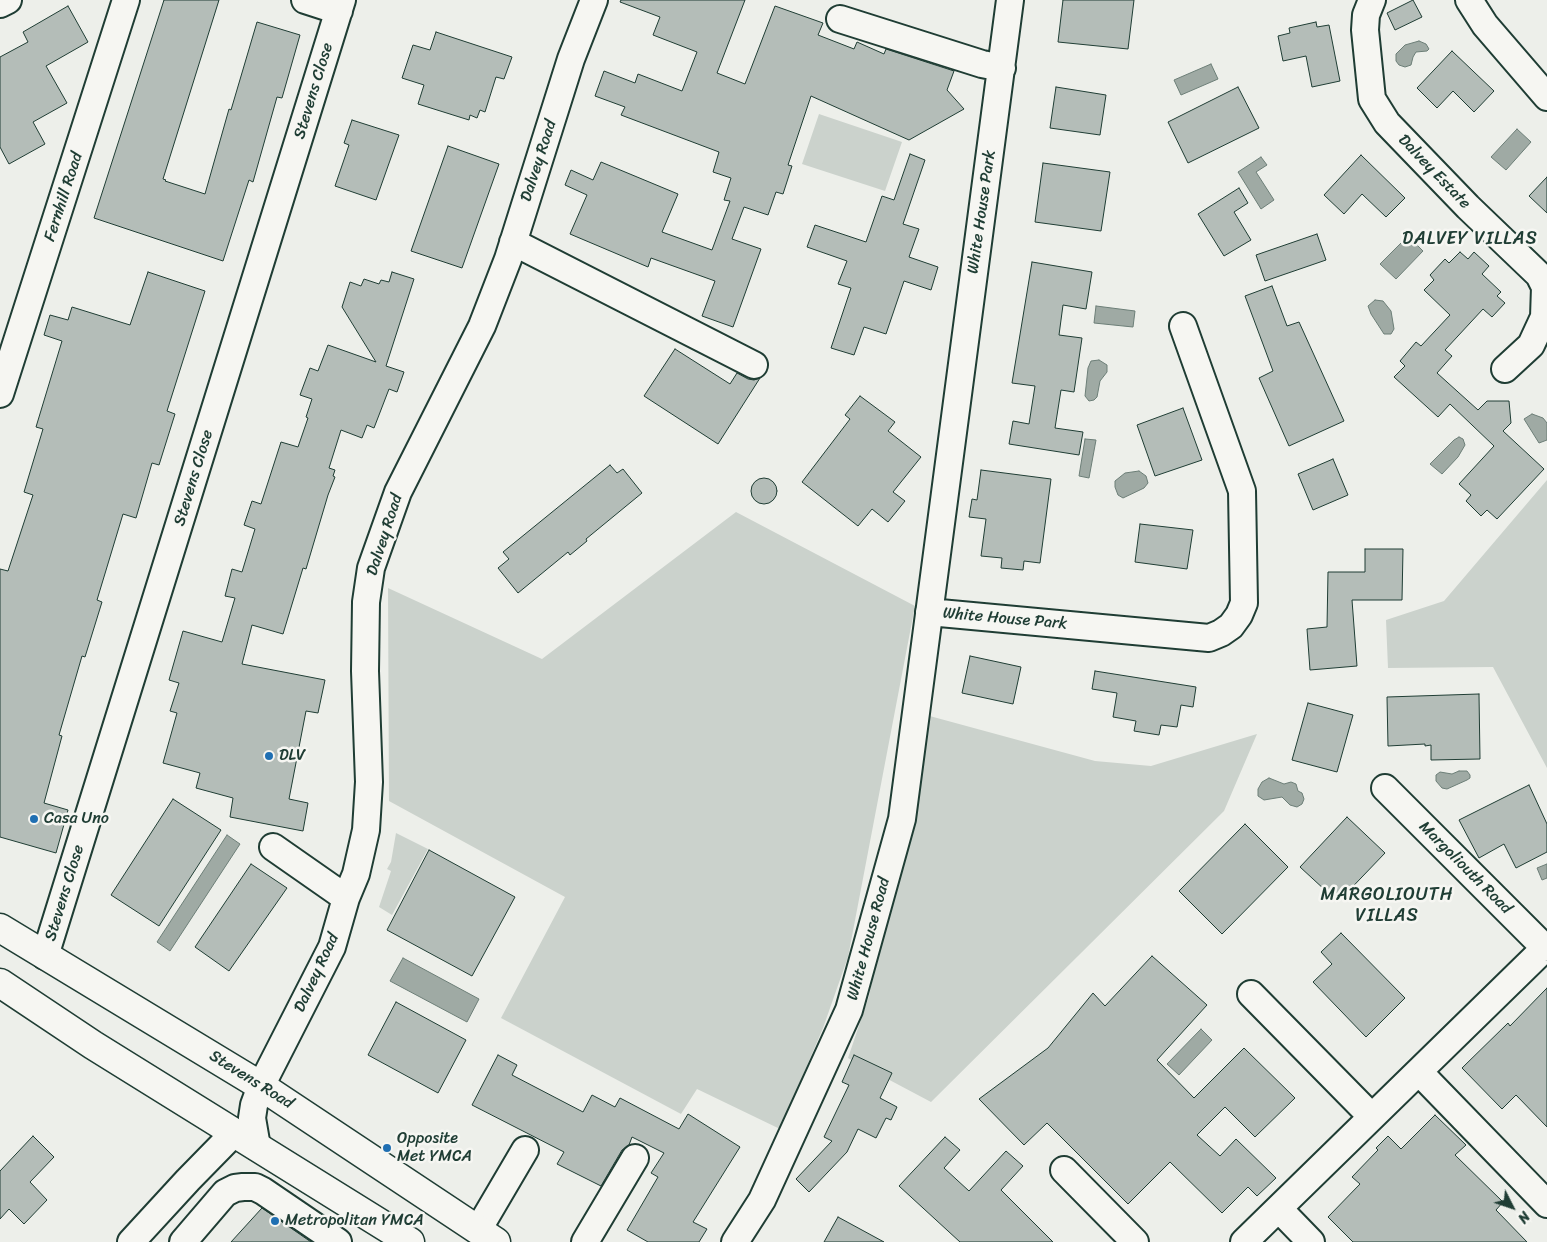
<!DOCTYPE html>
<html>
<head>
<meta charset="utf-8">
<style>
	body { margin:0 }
	#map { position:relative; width:1547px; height:1242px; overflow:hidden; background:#edefea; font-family:Sriracha,sans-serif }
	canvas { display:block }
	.north { position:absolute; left:1487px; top:1182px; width:50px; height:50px; -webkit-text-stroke:4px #f6f6f2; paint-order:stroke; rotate:131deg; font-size:14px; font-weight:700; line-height:20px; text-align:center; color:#1f3d34 }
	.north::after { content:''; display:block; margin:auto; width:18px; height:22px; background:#1f3d34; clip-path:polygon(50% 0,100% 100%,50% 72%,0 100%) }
</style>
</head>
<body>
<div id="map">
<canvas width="1547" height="1242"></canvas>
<div class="north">N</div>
</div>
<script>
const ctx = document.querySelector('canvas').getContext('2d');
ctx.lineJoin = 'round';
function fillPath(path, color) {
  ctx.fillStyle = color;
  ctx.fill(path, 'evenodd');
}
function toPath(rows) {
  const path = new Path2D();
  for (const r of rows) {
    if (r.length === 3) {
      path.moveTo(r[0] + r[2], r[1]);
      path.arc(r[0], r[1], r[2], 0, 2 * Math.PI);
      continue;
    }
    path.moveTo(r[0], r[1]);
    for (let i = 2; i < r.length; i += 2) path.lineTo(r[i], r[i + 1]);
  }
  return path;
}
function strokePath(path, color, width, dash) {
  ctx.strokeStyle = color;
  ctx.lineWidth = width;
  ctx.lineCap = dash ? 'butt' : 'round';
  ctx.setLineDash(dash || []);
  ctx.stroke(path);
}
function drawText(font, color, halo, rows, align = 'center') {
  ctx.font = font + ' Sriracha,sans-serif';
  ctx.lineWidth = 5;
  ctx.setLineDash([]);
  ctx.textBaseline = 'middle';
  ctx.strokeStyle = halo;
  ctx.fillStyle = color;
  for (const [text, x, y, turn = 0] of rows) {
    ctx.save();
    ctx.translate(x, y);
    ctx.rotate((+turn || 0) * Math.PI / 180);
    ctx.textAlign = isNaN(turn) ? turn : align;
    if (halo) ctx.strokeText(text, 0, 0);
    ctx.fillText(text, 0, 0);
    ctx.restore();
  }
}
fillPath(toPath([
	[819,114,902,142,885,191,802,164],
	[1547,480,1547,768,1493,667,1388,668,1386,620,1444,601],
	[736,512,915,606,848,957,823,1028,780,1129,697,1089,681,1114,501,1018,565,897,389,801,388,588,542,659],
	[926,715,1095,761,1151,766,1257,734,1224,811,931,1102,848,1058,869,996],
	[396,833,428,849,392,915,379,907,391,871,387,869,391,862]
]), '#cbd2cc');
const water = toPath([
	[1419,41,1426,44,1429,49,1427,51,1416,52,1413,57,1411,65,1405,67,1399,65,1396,61,1396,54,1405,45,1419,41],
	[1211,64,1218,79,1181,95,1174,80,1211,64],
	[1517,129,1531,142,1506,170,1491,157,1517,129],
	[1261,157,1267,165,1256,172,1274,200,1261,209,1238,172,1261,157],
	[1408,236,1423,251,1396,279,1380,264,1408,236],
	[1375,300,1383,301,1391,311,1394,329,1391,334,1384,334,1371,314,1368,306,1375,300],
	[1096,306,1135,311,1133,327,1094,323,1096,306],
	[1099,360,1107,365,1107,372,1100,381,1097,397,1094,400,1089,401,1085,396,1088,368,1091,361,1099,360],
	[1532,414,1543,418,1547,423,1547,440,1539,443,1524,419,1532,414],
	[1459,437,1463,439,1465,445,1458,457,1442,474,1430,464,1454,440,1459,437],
	[1085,439,1096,440,1089,478,1079,476,1085,439],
	[1139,471,1146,476,1148,483,1144,488,1123,498,1118,495,1115,487,1115,481,1125,473,1139,471],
	[1459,771,1467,771,1470,775,1470,778,1467,780,1447,789,1442,788,1436,781,1436,775,1440,772,1452,774,1459,771],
	[1269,778,1284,784,1291,782,1296,784,1298,791,1302,793,1304,799,1302,804,1297,807,1290,805,1282,797,1264,800,1258,796,1258,789,1262,782,1269,778],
	[227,835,240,844,170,951,157,942,227,835],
	[1547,864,1547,878,1542,880,1537,868,1547,864],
	[403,958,479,999,467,1022,390,981,403,958],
	[1201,1029,1212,1040,1179,1075,1167,1064,1201,1029]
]);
fillPath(water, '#9faaa4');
strokePath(water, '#6c7e77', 1);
const building = toPath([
	[164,0,219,0,163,179,166,180,165,181,205,194,229,109,231,110,257,22,300,35,282,98,277,97,253,182,249,180,223,261,94,218,164,0],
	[621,0,745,0,717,73,745,84,775,6,823,23,818,35,854,49,857,42,884,54,886,49,954,71,947,90,964,109,909,140,811,96,788,165,792,166,783,194,776,192,768,215,744,207,732,239,761,249,733,327,702,316,715,281,651,258,648,267,570,234,587,195,565,185,571,170,593,180,601,162,678,194,662,232,712,250,730,201,724,200,731,178,713,172,719,152,621,115,625,107,595,96,604,71,635,83,638,74,682,91,697,52,653,35,660,17,620,2,621,0],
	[1063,0,1134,0,1128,49,1058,42,1063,0],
	[1413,0,1422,17,1395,30,1387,13,1413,0],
	[68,6,88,42,46,66,67,103,33,122,45,144,9,164,0,147,0,57,28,42,23,32,68,6],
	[1316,22,1317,27,1329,25,1340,81,1312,87,1306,56,1283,61,1278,36,1290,33,1289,28,1316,22],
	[436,32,512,57,504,79,496,77,485,112,480,110,477,118,470,115,469,120,418,104,424,85,402,78,413,45,430,50,436,32],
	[1452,51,1494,91,1474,112,1453,91,1437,108,1417,88,1452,51],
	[1056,87,1106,95,1100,135,1050,128,1056,87],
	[1238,87,1259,128,1188,163,1168,122,1238,87],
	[352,120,399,135,376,200,335,186,349,145,344,143,352,120],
	[448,146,499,164,462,268,411,251,448,146],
	[910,154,925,160,903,224,919,229,909,257,938,267,931,290,904,281,886,334,864,327,854,355,831,348,851,288,838,284,847,261,807,247,815,225,866,242,882,196,894,200,910,154],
	[1361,155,1405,198,1386,217,1362,194,1344,214,1324,195,1361,155],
	[1043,163,1110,172,1101,231,1035,222,1043,163],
	[1547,177,1547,213,1529,196,1547,177],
	[1239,188,1248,203,1234,212,1251,240,1224,256,1198,214,1239,188],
	[1317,234,1326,260,1265,281,1256,255,1317,234],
	[1460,252,1468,259,1474,252,1489,266,1482,274,1501,292,1497,296,1505,303,1492,317,1483,309,1445,350,1452,356,1437,373,1478,410,1487,401,1509,401,1511,423,1503,431,1544,469,1497,519,1487,510,1481,516,1466,501,1471,495,1459,484,1494,446,1450,404,1438,417,1394,377,1405,366,1400,361,1416,342,1421,346,1450,315,1424,290,1434,280,1430,275,1445,259,1449,263,1460,252],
	[1032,262,1092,272,1086,309,1063,305,1059,335,1082,338,1074,392,1061,390,1055,428,1083,432,1079,455,1009,444,1013,421,1029,424,1035,386,1012,383,1032,262],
	[148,272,205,291,167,411,175,414,159,465,152,463,136,518,123,514,97,600,102,602,85,657,82,656,59,735,62,736,44,803,68,810,56,853,0,837,0,569,8,571,33,495,24,492,43,429,36,427,62,341,44,335,50,315,68,320,72,307,130,325,148,272],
	[392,272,414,279,386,366,404,372,397,392,389,389,374,428,367,425,362,438,341,430,329,468,335,470,333,476,335,477,328,495,306,569,303,568,283,634,252,625,242,664,325,680,318,713,306,711,289,799,308,803,303,831,230,817,233,798,196,788,200,773,163,763,177,713,170,711,179,683,169,680,183,631,222,642,235,598,225,596,232,569,242,572,255,529,244,525,252,501,261,504,281,442,298,447,308,418,306,417,312,399,300,395,310,368,318,371,328,345,376,362,342,307,350,282,361,286,364,279,379,284,381,280,389,282,392,272],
	[1272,286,1287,326,1299,322,1344,421,1289,446,1259,378,1273,371,1245,296,1272,286],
	[675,349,730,384,737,373,748,379,754,380,760,378,718,444,644,396,675,349],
	[860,396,895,422,888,431,921,457,893,492,905,501,888,522,872,509,858,526,802,482,850,419,845,415,860,396],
	[1183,408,1202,460,1155,476,1137,425,1183,408],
	[1333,459,1348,495,1313,510,1298,474,1333,459],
	[610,465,617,473,623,469,642,493,586,539,587,541,570,555,568,552,518,593,498,568,509,559,503,552,610,465],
	[981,470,1051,479,1040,563,1024,561,1023,570,1001,568,1002,558,981,556,986,519,969,517,972,499,977,500,981,470],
	[764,491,13],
	[1140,524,1193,530,1187,569,1135,562,1140,524],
	[1365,549,1403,549,1402,600,1352,600,1357,666,1310,670,1307,629,1327,627,1328,572,1365,572,1365,549],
	[970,656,1021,667,1013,704,962,693,970,656],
	[1095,671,1196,687,1193,707,1181,705,1177,727,1161,725,1159,735,1134,731,1136,721,1113,717,1117,693,1092,689,1095,671],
	[1479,694,1480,759,1431,760,1431,745,1425,746,1425,744,1388,746,1387,697,1479,694],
	[1308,703,1353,715,1337,772,1292,760,1308,703],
	[1529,785,1547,824,1547,852,1516,868,1504,844,1479,858,1459,820,1529,785],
	[173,799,221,830,159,926,111,895,173,799],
	[1347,817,1385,853,1338,902,1300,867,1347,817],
	[1245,824,1288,867,1222,934,1179,891,1245,824],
	[429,850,515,897,472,976,387,930,429,850],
	[251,864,287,888,229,971,195,947,251,864],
	[1341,933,1405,998,1366,1037,1313,982,1332,964,1321,952,1341,933],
	[1152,956,1207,1005,1157,1060,1194,1098,1244,1048,1295,1098,1255,1137,1225,1107,1197,1135,1220,1156,1236,1139,1276,1178,1257,1196,1248,1187,1222,1213,1170,1162,1128,1204,1047,1123,1024,1145,979,1099,1048,1048,1093,993,1105,1006,1152,956],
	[1547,988,1547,1127,1516,1095,1502,1109,1462,1068,1508,1023,1510,1026,1547,988],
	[396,1002,466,1040,438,1093,368,1055,396,1002],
	[498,1055,517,1065,512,1075,583,1112,592,1095,615,1107,620,1098,679,1129,688,1114,740,1147,693,1222,707,1229,699,1242,648,1242,627,1230,658,1177,651,1173,664,1153,632,1137,629,1145,622,1150,601,1186,557,1164,564,1152,472,1105,498,1055],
	[854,1055,892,1073,880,1098,897,1107,891,1120,886,1118,876,1138,858,1129,847,1152,809,1192,796,1179,832,1141,824,1137,849,1085,842,1082,854,1055],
	[1435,1115,1466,1145,1455,1155,1503,1202,1496,1210,1527,1242,1353,1242,1328,1217,1360,1184,1352,1177,1378,1150,1376,1148,1388,1136,1401,1149,1435,1115],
	[33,1136,54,1157,30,1182,47,1200,24,1224,9,1209,0,1219,0,1171,33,1136],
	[945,1137,960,1150,944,1168,969,1191,1006,1151,1023,1166,1001,1190,1053,1242,960,1242,899,1186,945,1137],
	[262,1208,311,1242,231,1242,262,1208],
	[838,1217,884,1242,824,1242,838,1217]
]);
fillPath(building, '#b4bdb8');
strokePath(building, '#1f3d34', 1);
const minor = toPath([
	[305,0,339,11],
	[1372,0,1366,15,1365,30,1372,99,1387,123,1468,207,1539,275,1545,287,1544,317,1531,345,1505,369],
	[1469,0,1485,25,1547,97],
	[0,4,8,0],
	[840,19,982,64,1002,68],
	[513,242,754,365],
	[0,394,126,0],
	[929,612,1209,638,1221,633,1231,626,1239,615,1244,603,1242,491,1183,326],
	[1385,788,1545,948],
	[273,847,346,898],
	[45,956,342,0],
	[1251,994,1372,1117],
	[1419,1072,1547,1204],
	[257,1147,252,1118,254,1105,261,1086,332,947,346,898,356,874,366,830,369,782,365,671,366,602,371,568,398,492,482,326,508,259,571,59,594,0],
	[1064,1170,1135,1242],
	[1279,1209,1311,1242],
	[478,1230,525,1150],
	[131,1242,188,1180,234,1133],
	[183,1242,225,1193,235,1188,243,1187,255,1187,263,1191,338,1242],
	[585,1242,635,1158],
	[735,1242,762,1200,849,1010,902,819,1010,0],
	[1244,1242,1547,946]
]);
const major = toPath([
	[0,928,261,1086,496,1242],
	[0,983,93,1045,410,1242]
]);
strokePath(minor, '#1f3d34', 30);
strokePath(major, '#1f3d34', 31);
strokePath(minor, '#f6f6f2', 26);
strokePath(major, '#f6f6f2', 28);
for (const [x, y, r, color] of [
	[269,756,5,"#1f6fb2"],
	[34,819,5,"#1f6fb2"],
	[387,1148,5,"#1f6fb2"],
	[275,1221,5,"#1f6fb2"]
]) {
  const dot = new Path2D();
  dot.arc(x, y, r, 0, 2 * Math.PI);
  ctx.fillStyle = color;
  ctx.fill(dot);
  strokePath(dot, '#f6f6f2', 2);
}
drawText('16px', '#1f3d34', '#f6f6f2', [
	["Stevens Close",314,91,-73],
	["Dalvey Road",539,161,-72],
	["Dalvey Estate",1434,172,46],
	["Fernhill Road",64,197,-72],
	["White House Park",982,212,-82],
	["Stevens Close",194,478,-73],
	["Dalvey Road",385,535,-72],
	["White House Park",1005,619,5],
	["Margoliouth Road",1465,868,45],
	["Stevens Close",65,893,-73],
	["White House Road",869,939,-75],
	["Dalvey Road",317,973,-65],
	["Stevens Road",251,1080,32]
]);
drawText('16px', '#1f3d34', '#f6f6f2', [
	["DLV",279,756],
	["Casa Uno",44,819],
	["Opposite",397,1139],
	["Met YMCA",397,1157],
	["Metropolitan YMCA",285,1221]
], 'left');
ctx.letterSpacing = '1px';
drawText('18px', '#1f3d34', '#f6f6f2', [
	["DALVEY VILLAS",1470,239],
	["MARGOLIOUTH",1387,895],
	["VILLAS",1387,916]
]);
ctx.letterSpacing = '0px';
</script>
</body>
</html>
